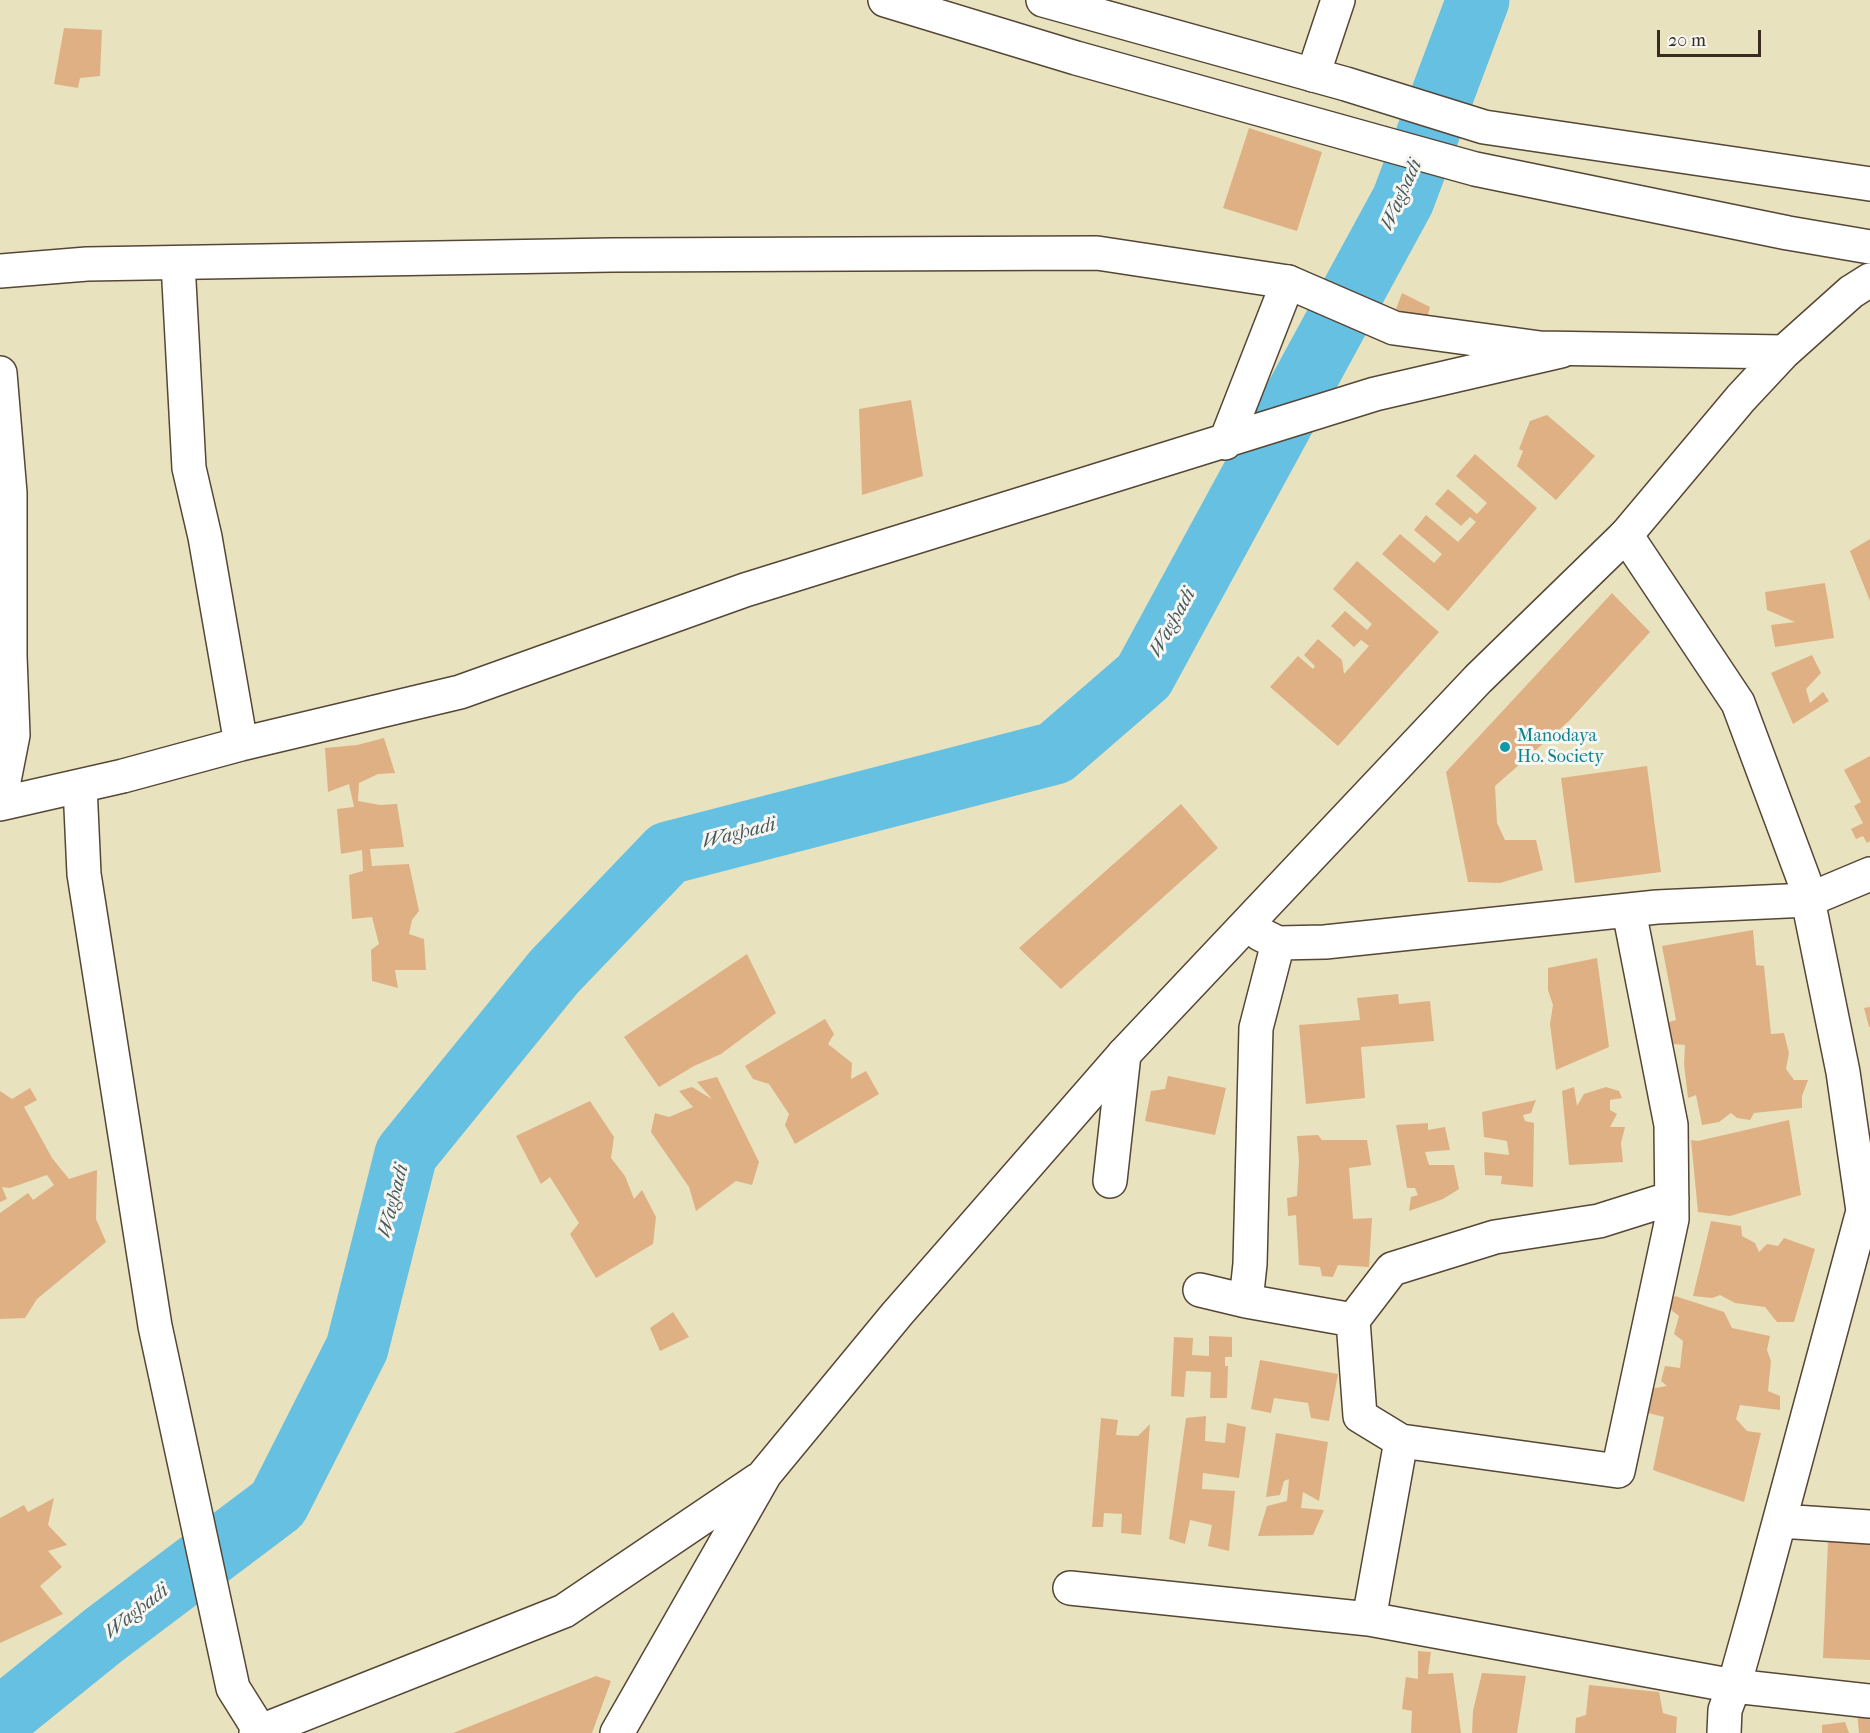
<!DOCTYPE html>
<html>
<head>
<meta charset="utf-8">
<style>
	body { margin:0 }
	#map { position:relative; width:1870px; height:1733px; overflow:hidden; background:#e9e2bf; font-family:"IM FELL French Canon",serif }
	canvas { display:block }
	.scale { position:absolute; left:1657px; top:30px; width:104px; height:27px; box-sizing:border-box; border:3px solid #3b2a1e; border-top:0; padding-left:8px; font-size:18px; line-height:21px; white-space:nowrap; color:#3b2a1e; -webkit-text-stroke:4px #f6f6f2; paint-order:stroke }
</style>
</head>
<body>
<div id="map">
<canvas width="1870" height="1733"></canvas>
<div class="scale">20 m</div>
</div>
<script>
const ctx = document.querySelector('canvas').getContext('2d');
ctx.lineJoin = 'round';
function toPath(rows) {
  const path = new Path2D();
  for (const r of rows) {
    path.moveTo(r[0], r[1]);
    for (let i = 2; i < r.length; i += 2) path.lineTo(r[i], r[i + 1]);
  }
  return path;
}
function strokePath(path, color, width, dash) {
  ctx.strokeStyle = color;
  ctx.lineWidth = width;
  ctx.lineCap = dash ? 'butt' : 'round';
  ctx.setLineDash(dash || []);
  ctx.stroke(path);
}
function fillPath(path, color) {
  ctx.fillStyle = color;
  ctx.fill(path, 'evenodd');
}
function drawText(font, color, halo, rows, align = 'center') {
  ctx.font = font + ' "IM FELL French Canon",serif';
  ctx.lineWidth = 6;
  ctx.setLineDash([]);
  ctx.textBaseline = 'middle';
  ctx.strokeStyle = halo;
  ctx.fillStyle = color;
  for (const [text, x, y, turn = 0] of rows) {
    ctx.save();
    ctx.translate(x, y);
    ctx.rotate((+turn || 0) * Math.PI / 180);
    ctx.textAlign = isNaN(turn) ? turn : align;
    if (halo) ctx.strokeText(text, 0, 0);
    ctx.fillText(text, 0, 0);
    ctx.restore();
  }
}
strokePath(toPath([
	[0,1719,104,1635,278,1504,357,1348,406,1154,554,972,668,853,1055,753,1144,676,1403,200,1478,0]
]), '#65c0e2', 63);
fillPath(toPath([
	[64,28,102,30,100,76,80,78,78,88,54,84],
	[1249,128,1322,152,1297,231,1223,208],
	[1402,293,1430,307,1426,322,1396,309],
	[911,400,923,476,862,495,859,409],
	[1547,415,1595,456,1556,500,1517,466,1523,451,1519,449,1530,421],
	[1475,454,1537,508,1448,611,1382,554,1400,534,1434,563,1442,554,1414,530,1426,515,1458,542,1476,522,1470,517,1461,526,1435,504,1448,489,1477,514,1487,503,1456,476],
	[1870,539,1870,601,1850,551],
	[1357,561,1439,632,1338,746,1270,687,1298,656,1313,669,1315,666,1304,655,1318,639,1342,660,1344,674,1369,646,1361,640,1354,647,1331,626,1345,611,1367,630,1372,624,1333,589],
	[1825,583,1834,638,1775,647,1771,625,1795,622,1767,610,1765,592],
	[1612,593,1650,632,1569,721,1495,786,1497,823,1505,840,1536,840,1543,870,1500,883,1468,882,1446,772],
	[1812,655,1821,673,1806,689,1810,703,1823,692,1829,701,1793,724,1771,673],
	[384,738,395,773,378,774,359,783,358,801,380,805,397,804,404,847,370,849,372,866,409,864,419,911,412,920,409,934,424,939,426,970,395,970,398,988,372,981,371,950,379,944,372,917,352,919,349,875,363,871,362,850,341,854,337,809,354,807,349,784,328,792,325,748,357,745],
	[1870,756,1870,841,1867,843,1863,836,1856,839,1851,829,1863,823,1854,806,1861,802,1844,770],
	[1647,766,1661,872,1575,883,1561,778],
	[1181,804,1218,848,1061,989,1019,948],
	[1753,930,1756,965,1764,966,1771,1034,1784,1033,1789,1053,1786,1069,1794,1080,1808,1080,1802,1096,1802,1108,1754,1113,1750,1120,1737,1118,1731,1113,1719,1122,1702,1125,1696,1095,1688,1098,1684,1064,1685,1045,1662,1043,1659,1025,1676,1020,1662,946],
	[747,954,776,1013,721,1054,694,1066,659,1087,624,1037],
	[1597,958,1609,1047,1556,1070,1550,1024,1553,1005,1548,990,1548,968],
	[1398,994,1399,1004,1430,1001,1434,1041,1361,1047,1365,1098,1306,1104,1299,1025,1360,1020,1357,998],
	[1870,1007,1870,1027,1869,1027,1864,1008],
	[825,1019,834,1034,828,1044,852,1063,851,1079,866,1071,879,1094,795,1144,785,1125,789,1114,769,1084,753,1079,745,1066],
	[1168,1076,1226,1088,1215,1135,1145,1121,1151,1091,1165,1089],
	[717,1077,759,1162,752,1185,736,1181,696,1211,689,1187,651,1132,655,1113,669,1117,693,1107,679,1091,692,1087,712,1099,697,1082],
	[1574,1087,1577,1106,1584,1094,1606,1087,1619,1091,1622,1098,1610,1100,1610,1110,1617,1114,1610,1127,1625,1127,1621,1143,1623,1162,1569,1165,1562,1091],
	[30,1088,37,1100,24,1107,52,1158,69,1179,97,1170,96,1219,106,1242,37,1299,25,1318,0,1319,0,1213,28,1193,33,1200,54,1185,47,1175,10,1188,2,1187,7,1199,0,1202,0,1091,12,1099],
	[1536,1100,1531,1113,1523,1115,1525,1121,1534,1123,1533,1187,1501,1184,1502,1176,1485,1175,1484,1152,1509,1155,1507,1141,1484,1137,1482,1112],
	[590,1101,614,1137,611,1158,625,1176,634,1199,642,1190,656,1217,653,1244,596,1278,570,1234,579,1223,550,1177,541,1184,516,1136],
	[1789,1120,1801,1195,1730,1216,1698,1212,1691,1140,1698,1141],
	[1428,1123,1428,1130,1445,1127,1450,1150,1425,1152,1429,1165,1454,1165,1459,1189,1443,1199,1409,1211,1411,1197,1418,1195,1415,1188,1407,1188,1396,1125],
	[1318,1135,1322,1140,1367,1140,1371,1165,1349,1168,1353,1219,1372,1218,1369,1267,1338,1265,1333,1277,1322,1276,1320,1267,1299,1265,1296,1215,1288,1216,1287,1198,1297,1196,1299,1161,1297,1136],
	[1711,1221,1741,1226,1742,1236,1755,1243,1759,1252,1767,1244,1778,1246,1784,1238,1815,1249,1794,1322,1777,1322,1765,1307,1735,1303,1720,1295,1712,1298,1693,1296],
	[1675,1296,1724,1312,1732,1328,1770,1336,1767,1350,1771,1361,1768,1391,1780,1396,1780,1410,1740,1405,1736,1419,1747,1431,1761,1433,1744,1502,1653,1470,1664,1417,1648,1413,1649,1389,1667,1386,1661,1381,1665,1366,1680,1368,1683,1341,1674,1334,1679,1316,1671,1310,1670,1301],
	[673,1312,689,1337,660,1351,650,1328],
	[1209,1336,1232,1337,1232,1357,1225,1357,1225,1366,1228,1366,1227,1398,1210,1398,1211,1372,1186,1371,1184,1397,1171,1396,1174,1337,1193,1338,1192,1355,1209,1356],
	[1260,1360,1338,1374,1329,1421,1311,1418,1308,1403,1274,1398,1271,1413,1251,1409],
	[1206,1416,1205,1441,1225,1443,1227,1423,1246,1427,1239,1478,1203,1473,1202,1489,1235,1491,1229,1551,1208,1546,1212,1525,1190,1520,1185,1544,1169,1539,1186,1418],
	[1101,1418,1118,1420,1116,1435,1138,1436,1150,1424,1141,1535,1121,1533,1122,1514,1104,1513,1103,1527,1092,1527],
	[1276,1433,1328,1442,1319,1501,1303,1492,1301,1508,1324,1510,1313,1535,1258,1536,1267,1506,1287,1501,1289,1479,1284,1481,1280,1495,1266,1497],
	[54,1498,48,1525,67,1545,48,1551,62,1567,40,1586,63,1614,0,1643,0,1518,24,1505,28,1512],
	[1828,1541,1870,1543,1870,1660,1823,1658],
	[1418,1651,1431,1652,1428,1674,1453,1673,1461,1733,1411,1733,1412,1711,1402,1709,1406,1677,1418,1679],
	[1482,1673,1526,1676,1517,1733,1472,1733,1473,1711],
	[596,1676,611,1681,592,1733,453,1733],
	[1589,1685,1659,1692,1663,1713,1677,1717,1676,1733,1575,1733,1576,1718,1586,1715],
	[1870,1709,1870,1733,1859,1733,1857,1712],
	[1845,1722,1849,1733,1822,1733,1822,1725]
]), '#dfb084');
const street = toPath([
	[1313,75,1338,0],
	[178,263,189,468,205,537,241,744],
	[0,373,10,493,10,656,13,735,0,801],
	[1225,443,1288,282],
	[1626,535,1738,703,1804,880,1843,1072,1863,1211,1757,1604,1734,1686,1725,1710,1724,1733],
	[80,786,84,874,155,1326,233,1688,260,1731],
	[0,804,123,776,241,744,460,692,745,590,1375,394,1561,351],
	[1260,934,1278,943,1325,942,1657,907,1808,900,1870,874],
	[1278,943,1256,1028,1250,1264,1246,1301,1353,1320,1392,1269,1495,1237,1599,1221,1672,1198],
	[1110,1181,1124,1054],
	[1200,1290,1246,1301],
	[1353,1320,1360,1416,1401,1441,1618,1471,1672,1219,1671,1125,1629,911],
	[1780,1521,1870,1527],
	[1070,1588,1369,1619,1734,1686,1870,1701],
	[1369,1619,1401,1441]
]);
const secondary = toPath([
	[0,271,87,264,612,255,1097,253,1288,282,1394,328,1540,348,1784,352],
	[256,1733,564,1611,758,1480],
	[617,1733,765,1474,897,1314,1124,1054,1478,679,1626,535,1741,398,1784,352,1851,292,1870,280]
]);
const primary = toPath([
	[885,0,1076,58,1475,169,1788,233,1870,247],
	[1043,0,1346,84,1484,127,1870,184]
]);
strokePath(street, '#554636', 36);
strokePath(secondary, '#554636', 36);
strokePath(primary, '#554636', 36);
strokePath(street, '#fff', 33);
strokePath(secondary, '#fff', 33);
strokePath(primary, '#fff', 33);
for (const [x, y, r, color] of [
	[1505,747,6,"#0f9aa8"]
]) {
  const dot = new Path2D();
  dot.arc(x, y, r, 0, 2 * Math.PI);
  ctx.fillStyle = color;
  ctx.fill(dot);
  strokePath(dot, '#f6f6f2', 2);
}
drawText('18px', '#0d838f', '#f6f6f2', [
	["Manodaya",1517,737],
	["Ho. Society",1517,758]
], 'left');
drawText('italic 20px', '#485759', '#f6f6f2', [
	["Waghadi",1402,195,-66],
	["Waghadi",1173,623,-61],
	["Waghadi",739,834,-14],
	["Waghadi",394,1201,-76],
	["Waghadi",137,1612,-38]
]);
</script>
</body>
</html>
